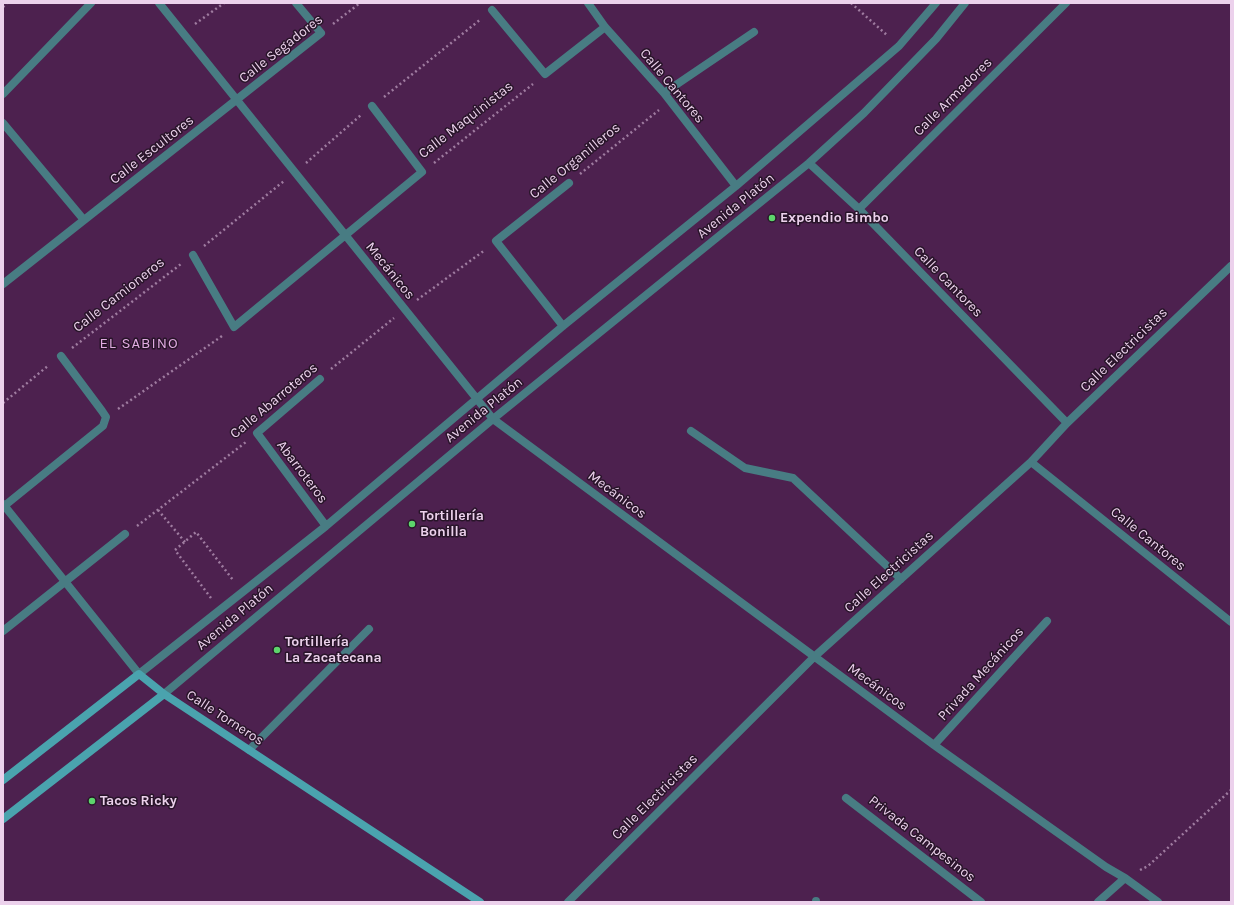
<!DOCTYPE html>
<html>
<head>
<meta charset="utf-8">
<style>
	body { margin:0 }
	#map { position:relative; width:1234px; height:905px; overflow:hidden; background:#4d214f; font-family:Karla,sans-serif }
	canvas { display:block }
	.frame { position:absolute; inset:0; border:4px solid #ecd1ec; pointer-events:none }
</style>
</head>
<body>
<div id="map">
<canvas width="1234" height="905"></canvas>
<div class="frame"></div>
</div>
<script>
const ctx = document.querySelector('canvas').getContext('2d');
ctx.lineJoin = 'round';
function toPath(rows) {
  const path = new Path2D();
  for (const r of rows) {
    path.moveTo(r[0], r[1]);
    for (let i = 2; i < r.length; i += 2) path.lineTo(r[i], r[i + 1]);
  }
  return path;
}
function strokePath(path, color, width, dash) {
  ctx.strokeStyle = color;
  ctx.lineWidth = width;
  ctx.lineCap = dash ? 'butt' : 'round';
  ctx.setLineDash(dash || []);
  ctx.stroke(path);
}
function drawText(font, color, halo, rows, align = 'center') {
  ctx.font = font + ' Karla,sans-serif';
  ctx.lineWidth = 3;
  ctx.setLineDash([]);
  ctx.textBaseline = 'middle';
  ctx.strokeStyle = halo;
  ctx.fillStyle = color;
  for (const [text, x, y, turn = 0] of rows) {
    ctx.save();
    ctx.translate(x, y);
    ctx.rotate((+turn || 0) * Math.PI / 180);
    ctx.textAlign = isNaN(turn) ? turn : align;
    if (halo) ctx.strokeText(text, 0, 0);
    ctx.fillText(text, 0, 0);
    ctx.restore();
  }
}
strokePath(toPath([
	[851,3,888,36],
	[3,7,7,3],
	[195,24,224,3],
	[333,24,360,3],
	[384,97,481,19],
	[306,163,361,115],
	[434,163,533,84],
	[580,174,659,110],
	[204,246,284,181],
	[417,300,485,250],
	[72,348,181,264],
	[331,369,394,318],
	[3,403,49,365],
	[118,409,222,336],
	[158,510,185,542],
	[137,526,246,442],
	[211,598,175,550,196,532,233,580],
	[1140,870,1148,866,1231,790]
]), '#9f7ca0', 2.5, [2, 3]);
strokePath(toPath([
	[159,3,493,419,934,745,1106,867,1125,878,1158,902],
	[588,3,605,27,664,93,736,186],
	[492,10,545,74,605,27],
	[664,93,754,32],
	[3,94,91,3],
	[3,123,84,220],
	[809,163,859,209,1067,423],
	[859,209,1066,3],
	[193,255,234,327,422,172,372,106],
	[3,284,321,33,296,3],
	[563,326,496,241,569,183],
	[320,379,257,433,326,526],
	[691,431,745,468,793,478,901,579],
	[1031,462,1231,622],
	[3,504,139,674,326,526,563,326,736,186,899,46,936,3],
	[3,507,103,426,106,417,102,411,61,356],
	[3,631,125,534],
	[164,694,493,419,809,163,864,113,936,39,965,3],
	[934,745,1047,621],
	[249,750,369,629],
	[846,798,981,902],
	[568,902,814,657,1031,462,1067,423,1231,266],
	[816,902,816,901],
	[1098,902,1125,878]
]), '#487c83', 8);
strokePath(toPath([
	[3,780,139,674,164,694,480,902],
	[3,819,164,694]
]), '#4aa3ae', 8);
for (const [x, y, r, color] of [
	[772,218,4,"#5dd56c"],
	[412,524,4,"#5dd56c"],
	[277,650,4,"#5dd56c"],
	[92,801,4,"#5dd56c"]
]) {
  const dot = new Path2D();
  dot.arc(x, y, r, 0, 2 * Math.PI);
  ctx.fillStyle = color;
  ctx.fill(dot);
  strokePath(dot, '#281529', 1.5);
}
drawText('14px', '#ecd1ec', '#281529', [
	["Calle Segadores",281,49,-38],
	["Calle Cantores",672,86,50],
	["Calle Armadores",953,97,-45],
	["Calle Maquinistas",466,120,-38],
	["Calle Escultores",152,150,-38],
	["Calle Organilleros",575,161,-39],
	["Avenida Platón",736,206,-39],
	["Mecánicos",390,271,51],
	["Calle Cantores",948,282,46],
	["Calle Camioneros",119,295,-38],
	["Calle Electricistas",1124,350,-44],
	["Calle Abarroteros",274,401,-40],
	["Avenida Platón",484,410,-39],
	["Abarroteros",302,472,53],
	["Mecánicos",617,495,37],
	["Calle Cantores",1148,539,39],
	["Calle Electricistas",889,572,-42],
	["Avenida Platón",235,617,-40],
	["Privada Mecánicos",981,674,-48],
	["Mecánicos",877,687,36],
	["Calle Torneros",225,718,33],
	["Calle Electricistas",655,797,-45],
	["Privada Campesinos",922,839,38]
]);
drawText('bold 14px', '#ecd1ec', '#281529', [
	["Expendio Bimbo",780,218],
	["Tortillería",420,516],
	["Bonilla",420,532],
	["Tortillería",285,642],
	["La Zacatecana",285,658],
	["Tacos Ricky",100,801]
], 'left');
ctx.letterSpacing = '1px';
drawText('15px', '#e0abe1', '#281529', [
	["EL SABINO",139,344]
]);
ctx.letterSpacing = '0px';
</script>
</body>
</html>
